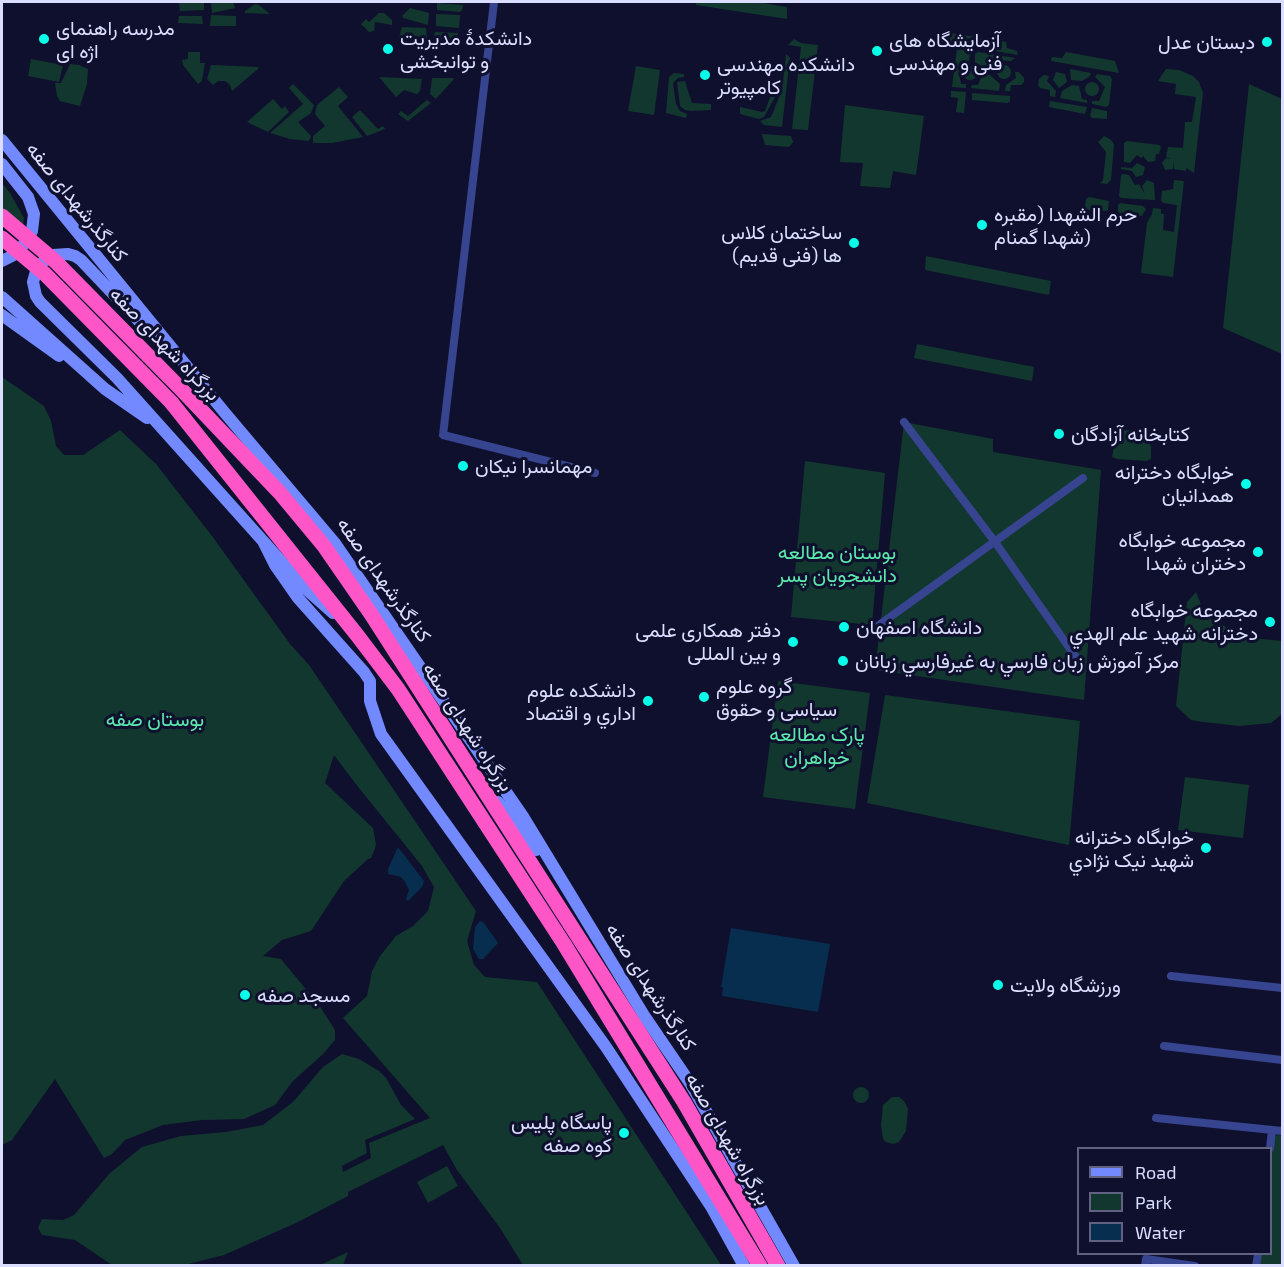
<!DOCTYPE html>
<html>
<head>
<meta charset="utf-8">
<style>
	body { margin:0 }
	#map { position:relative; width:1284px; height:1267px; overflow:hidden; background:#0f102d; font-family:"Exo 2",sans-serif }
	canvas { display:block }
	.frame { position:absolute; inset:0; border:3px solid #dbdeff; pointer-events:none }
	.legend { position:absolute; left:1077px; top:1147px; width:195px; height:108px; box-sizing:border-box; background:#0f102d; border:2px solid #616281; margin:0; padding:8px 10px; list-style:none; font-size:18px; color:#dbdeff }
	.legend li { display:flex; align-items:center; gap:12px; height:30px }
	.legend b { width:30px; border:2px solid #616281 }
</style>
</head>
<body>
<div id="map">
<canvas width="1284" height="1267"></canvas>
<div class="frame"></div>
<ul class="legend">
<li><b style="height:8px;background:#7289ff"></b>Road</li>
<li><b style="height:16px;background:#12372f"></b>Park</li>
<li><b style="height:16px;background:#072e4e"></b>Water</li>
</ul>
</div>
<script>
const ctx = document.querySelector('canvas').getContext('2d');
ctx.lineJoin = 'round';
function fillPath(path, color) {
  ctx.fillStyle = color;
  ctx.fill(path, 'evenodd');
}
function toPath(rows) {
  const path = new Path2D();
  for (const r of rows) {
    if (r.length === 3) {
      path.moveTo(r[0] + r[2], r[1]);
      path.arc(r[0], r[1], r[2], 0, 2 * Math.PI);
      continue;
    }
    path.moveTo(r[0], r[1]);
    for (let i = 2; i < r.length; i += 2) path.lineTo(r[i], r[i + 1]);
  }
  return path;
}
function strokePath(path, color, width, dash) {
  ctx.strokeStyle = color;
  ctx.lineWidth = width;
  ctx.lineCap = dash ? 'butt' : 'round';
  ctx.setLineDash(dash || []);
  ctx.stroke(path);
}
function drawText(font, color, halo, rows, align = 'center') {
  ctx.font = font + ' "Exo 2",Vazirmatn,sans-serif';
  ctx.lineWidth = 6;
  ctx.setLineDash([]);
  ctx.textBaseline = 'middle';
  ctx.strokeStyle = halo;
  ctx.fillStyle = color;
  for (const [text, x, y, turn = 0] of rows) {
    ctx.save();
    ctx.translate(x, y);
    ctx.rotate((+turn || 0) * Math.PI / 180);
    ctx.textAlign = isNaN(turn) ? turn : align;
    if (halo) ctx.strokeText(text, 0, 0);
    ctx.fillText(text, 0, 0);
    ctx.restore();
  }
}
fillPath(toPath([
	[179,2,204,2,204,10,180,11],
	[211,2,233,2,235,8,212,13],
	[696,2,757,2,787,7,787,19,696,5],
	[437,3,463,5,462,10,460,12,437,10],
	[255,4,259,5,270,14,245,13,245,11],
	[410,8,429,13,428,25,403,18,402,16],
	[379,13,384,13,392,20,392,25,375,22,374,31,369,32,361,24,366,19,369,22],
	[436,14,460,15,459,28,436,26],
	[211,15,236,16,236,26,210,26],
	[179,16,202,16,203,24,178,23],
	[402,27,426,28,427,38,399,37],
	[435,32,458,33,457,41,434,39],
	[951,33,1006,42,1007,48,1017,51,1018,55,949,43],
	[794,39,801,43,818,45,808,130,792,129,801,47,788,45],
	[957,48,970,52,969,61,958,67,961,84,966,84,966,88,952,87],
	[188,52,200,52,200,63,205,63,202,81,198,84,183,65,182,60,188,59],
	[978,52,1015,58,1011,61,996,60,992,69,982,68,975,62,975,54],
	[1066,52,1115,61,1119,73,1051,61,1052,57,1062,58],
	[786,54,790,58,782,127,764,125,760,121,771,117,782,90],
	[31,59,63,65,59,82,28,76],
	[70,64,79,65,88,69,87,84,80,106,60,101,57,96,55,83,61,83],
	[211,65,258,67,259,68,232,91,230,85,225,81,218,81,213,85,207,79],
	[1004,72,7],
	[636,66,660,70,654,115,628,111],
	[970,73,7],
	[1070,69,1091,73,1090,76,1082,81,1071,80],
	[1166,69,1179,70,1193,76,1199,82,1203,93,1194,173,1186,168,1186,171,1174,169,1174,160,1173,169,1165,170,1162,163,1166,158,1171,159,1166,157,1168,147,1183,148,1185,122,1192,122,1196,97,1175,94,1176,84,1158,81],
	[1015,72,1019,72,1024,78,1024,82,1021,85,1011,85,1010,91,1005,91,1006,85,1016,78],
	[1056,72,1065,74,1067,82,1059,88,1053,80],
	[674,73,684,74,684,77,678,78,673,83,676,104,680,111,687,114,686,118,666,113,669,77],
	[983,74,990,75,1000,84,999,91,971,88,972,85,978,85],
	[1097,74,1110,76,1112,79,1109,105,1106,107,1092,104,1092,101,1099,101,1105,87,1095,77],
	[1044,75,1049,76,1047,81,1056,91,1055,97,1050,96,1050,90,1040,88,1038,85,1039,79],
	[379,77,422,79,420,91,417,94,404,90,396,97],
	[432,78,453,78,454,79,436,99,430,94],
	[685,81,692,103,711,104,711,110,691,111,685,110,680,106,677,82],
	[1092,89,7],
	[293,84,314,105,311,113,298,122,311,136,309,141,290,139,270,133,303,104,289,88],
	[1249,84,1282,99,1282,354,1223,328],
	[1072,85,1079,86,1082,99,1087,100,1087,103,1060,98,1062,91],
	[339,87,348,97,338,106,363,137,332,143,313,143,313,136,325,126,315,114,317,105],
	[774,87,779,90,764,117,759,119,740,114,740,107,762,112,765,111],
	[951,91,966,92,964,113,956,112,958,98,951,97],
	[972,93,1010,96,1010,101,1008,103,972,100],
	[273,99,282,109,285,106,289,112,268,132,247,122],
	[427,100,431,103,408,121,398,114,401,111,408,116],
	[1050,101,1087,107,1085,114,1049,107],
	[845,105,924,116,916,175,893,171,890,188,860,186,863,163,840,162],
	[1092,108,1107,111,1107,119,1092,118,1090,116],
	[360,110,378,129,383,126,385,129,367,136,352,117],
	[762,134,791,136,793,142,789,147,765,145],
	[1104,136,1111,140,1114,144,1111,180,1107,184,1100,183,1103,180,1106,152,1098,142],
	[1127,141,1159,145,1161,147,1159,154,1156,154,1155,161,1148,162,1143,156,1141,158,1137,155,1130,163,1124,162,1124,143],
	[1137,163,1145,167,1143,175,1136,177,1132,171,1121,169,1121,167,1132,168],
	[1123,174,1129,175,1135,185,1139,184,1145,194,1142,186,1147,180,1154,183,1155,200,1121,198,1119,196,1121,175],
	[1174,180,1184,181,1173,277,1141,273,1147,223,1152,214,1153,208,1161,209,1161,214,1164,214,1163,230,1174,232,1177,205,1163,203,1161,200,1162,191,1173,189],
	[2,183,10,193,24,218,23,227,2,210],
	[1089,197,1109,201,1108,210,1106,211,1088,210,1085,208,1086,199],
	[1120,203,1143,206,1146,209,1142,216,1120,213,1118,212,1118,205],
	[926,256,1051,281,1049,295,925,270],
	[917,344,1034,367,1032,381,914,358],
	[2,377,44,406,51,421,56,446,64,455,83,455,120,430,156,464,212,536,290,644,309,665,476,911,467,941,474,965,485,977,537,982,721,1265,523,1265,500,1228,457,1170,443,1145,348,1192,348,1196,298,1222,224,1255,180,1266,112,1265,75,1240,42,1235,38,1228,42,1219,63,1220,74,1215,110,1173,142,1147,181,1136,226,1132,263,1125,293,1102,323,1067,342,1054,359,1059,379,1071,386,1078,401,1105,415,1119,365,1140,367,1153,342,1166,343,1172,371,1158,369,1143,430,1118,343,1018,367,996,372,971,380,956,396,936,413,926,428,911,434,887,422,866,355,783,334,755,325,783,373,828,376,845,374,851,371,858,368,859,344,881,311,931,282,940,263,956,281,959,319,1005,335,1030,335,1040,323,1054,293,1081,275,1105,244,1119,202,1120,163,1125,125,1140,112,1154,104,1158,55,1079,12,1140,2,1145],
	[904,422,993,439,993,452,1101,470,1084,700,875,670],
	[1117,429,1132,431,1148,440,1151,447,1151,459,1146,461,1117,459,1112,457],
	[805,461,885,473,872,625,791,617],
	[1196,592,1203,610,1219,623,1242,637,1282,641,1282,714,1271,723,1239,726,1203,722,1191,720,1176,706,1187,602],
	[778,681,870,693,855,809,763,797],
	[885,695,1080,721,1069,845,867,803],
	[1185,777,1249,785,1243,838,1178,830],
	[861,1095,8],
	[892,1097,899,1097,904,1101,908,1109,906,1131,899,1142,893,1144,886,1142,883,1139,881,1125,883,1105],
	[1277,1135,1282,1136,1282,1265,1259,1266,1260,1254,1270,1254,1271,1163,1273,1138],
	[447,1166,458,1186,428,1203,417,1182],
	[348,1252,343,1265,320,1265]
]), '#12372f');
fillPath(toPath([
	[398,847,424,881,422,887,408,901,406,899,409,890,405,882,401,877,388,874,388,869],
	[480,921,484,923,498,943,483,959,479,959,473,949,475,927],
	[731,928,830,944,818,1012,722,996,723,987,721,987]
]), '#072e4e');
strokePath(toPath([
	[494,2,443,435,595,473],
	[904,422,995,542,1080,663],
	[879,625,1083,478],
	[1171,976,1282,988],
	[1164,1046,1282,1060],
	[1156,1118,1282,1131],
	[1270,1148,1272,1130],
	[1145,1266,1146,1259,1195,1266],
	[1256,1266,1258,1254]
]), '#37448f', 8);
strokePath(toPath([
	[2,140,225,413,334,542,524,818,645,1017,690,1083,794,1266],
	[2,164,28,197,34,214,32,231,25,243,14,255,2,261],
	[2,297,105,389,147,418],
	[2,315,59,356],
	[157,340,81,260,75,256,68,254,53,255,47,258,37,268,33,282,36,296,40,302,117,378,306,589,333,613],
	[263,541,275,565,298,598,364,672,370,681,370,701,381,734,606,1047,712,1208,744,1266],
	[498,802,536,850]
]), '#7289ff', 12);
strokePath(toPath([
	[2,216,56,262,180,388,280,493,324,546,371,614,684,1102,778,1266],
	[2,238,45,274,171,402,357,635,398,689,564,944,760,1266]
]), '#ff56c7', 15);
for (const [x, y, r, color] of [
	[44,39,6,"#07ffe9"],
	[1267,42,6,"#07ffe9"],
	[388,49,6,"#07ffe9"],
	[877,51,6,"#07ffe9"],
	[705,75,6,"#07ffe9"],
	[982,225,6,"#07ffe9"],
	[854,243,6,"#07ffe9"],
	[1059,434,6,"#07ffe9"],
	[463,466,6,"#07ffe9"],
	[1246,484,6,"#07ffe9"],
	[1258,552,6,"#07ffe9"],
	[1270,622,6,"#07ffe9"],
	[844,627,6,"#07ffe9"],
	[793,642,6,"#07ffe9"],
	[843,661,6,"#07ffe9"],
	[704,697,6,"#07ffe9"],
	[648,701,6,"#07ffe9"],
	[1206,848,6,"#07ffe9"],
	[998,985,6,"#07ffe9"],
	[245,995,6,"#07ffe9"],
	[624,1133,6,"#07ffe9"]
]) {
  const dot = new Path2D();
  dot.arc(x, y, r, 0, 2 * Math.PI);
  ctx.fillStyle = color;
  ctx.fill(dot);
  strokePath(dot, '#0f102d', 2);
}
drawText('20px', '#dbdeff', '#0f102d', [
	["مدرسه راهنمای",56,28],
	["اژه ای",56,51],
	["دانشکدهٔ مدیریت",400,38],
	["و توانبخشی",400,61],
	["آزمایشگاه های",889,40],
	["فنی و مهندسی",889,63],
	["دبستان عدل",1255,42,"right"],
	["دانشکده مهندسی",717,64],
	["کامپیوتر",717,87],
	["حرم الشهدا (مقبره",994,214],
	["شهدا گمنام)",994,237],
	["ساختمان کلاس",842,232,"right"],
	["ها (فنی قدیم)",842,255,"right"],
	["کتابخانه آزادگان",1071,434],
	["مهمانسرا نیکان",475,466],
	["خوابگاه دخترانه",1234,472,"right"],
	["همدانیان",1234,495,"right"],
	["مجموعه خوابگاه",1246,540,"right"],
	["دختران شهدا",1246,563,"right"],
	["مجموعه خوابگاه",1258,610,"right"],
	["دخترانه شهيد علم الهدي",1258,633,"right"],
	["دانشگاه اصفهان",856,627],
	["دفتر همکاری علمی",781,630,"right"],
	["و بین المللی",781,653,"right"],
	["مرکز آموزش زبان فارسي به غيرفارسي زبانان",855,661],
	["گروه علوم",716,686],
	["سیاسی و حقوق",716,709],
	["دانشکده علوم",636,690,"right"],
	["اداري و اقتصاد",636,713,"right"],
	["خوابگاه دخترانه",1194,837,"right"],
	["شهيد نيک نژادي",1194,860,"right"],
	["ورزشگاه ولایت",1010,985],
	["مسجد صفه",257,995],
	["پاسگاه پلیس",612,1122,"right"],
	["کوه صفه",612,1145,"right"]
], 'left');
drawText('20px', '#dbdeff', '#0f102d', [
	["کنارگذرشهدای صفه",77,202,51],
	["بزرگراه شهدای صفه",165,344,46],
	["کنارگذرشهدای صفه",384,580,55],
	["بزرگراه شهدای صفه",468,727,57],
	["کنارگذرشهدای صفه",651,987,57],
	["بزرگراه شهدای صفه",728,1139,60]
]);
drawText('20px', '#5ceaac', '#0f102d', [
	["بوستان مطالعه",837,552],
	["دانشجویان پسر",837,575],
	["بوستان صفه",155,719],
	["پارک مطالعه",817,734],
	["خواهران",817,757]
]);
</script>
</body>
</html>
